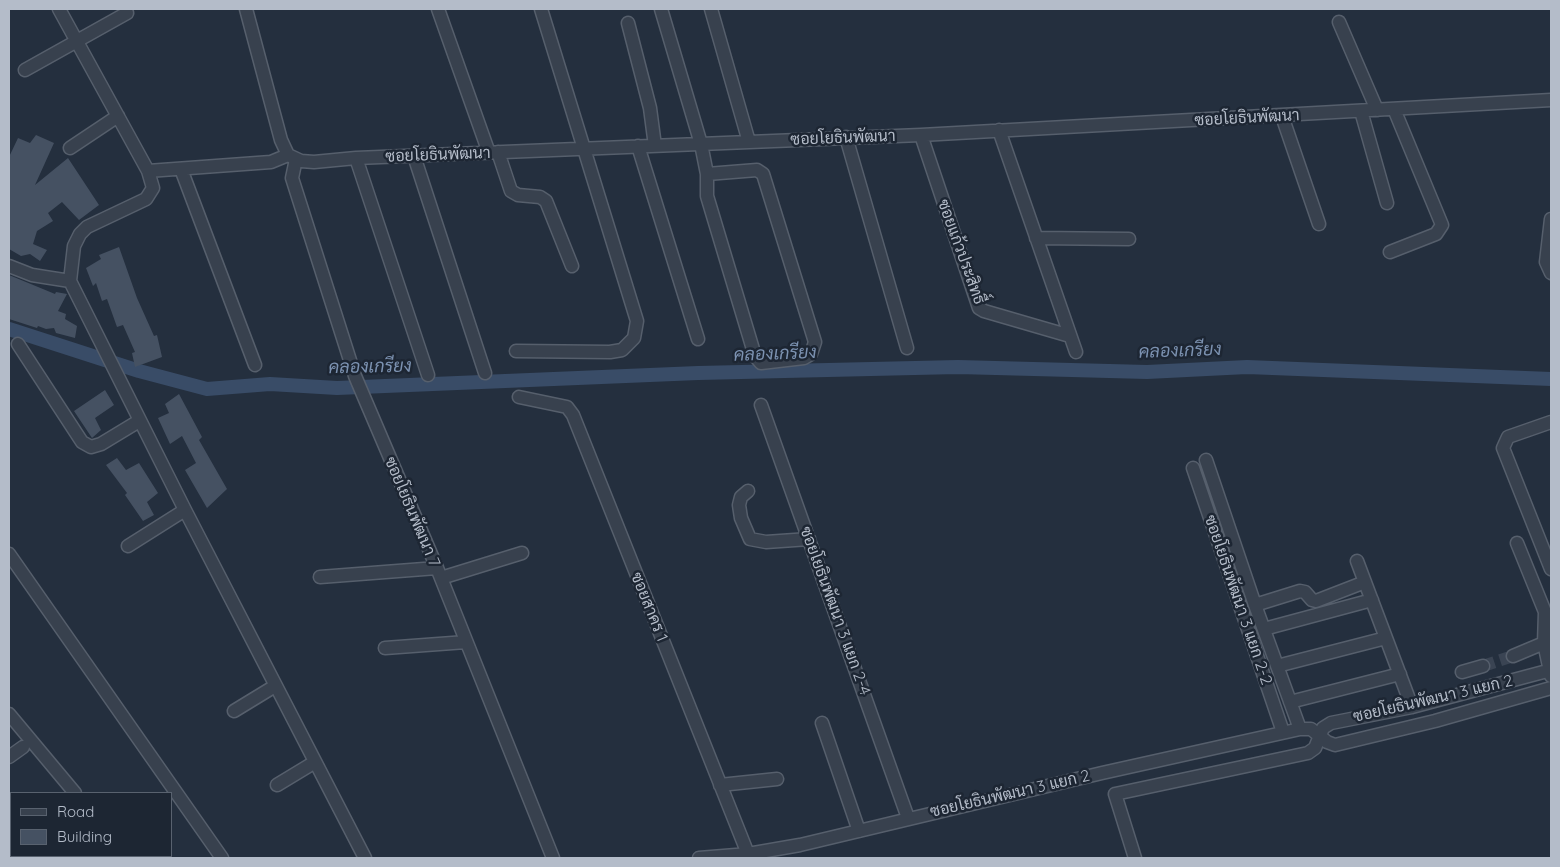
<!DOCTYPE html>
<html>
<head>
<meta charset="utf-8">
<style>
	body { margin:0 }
	#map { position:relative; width:1560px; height:867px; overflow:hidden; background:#242f3e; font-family:Quicksand,sans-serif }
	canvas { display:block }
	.frame { position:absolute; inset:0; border:10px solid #b4bcc9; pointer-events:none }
	.legend { position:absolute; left:10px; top:792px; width:162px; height:65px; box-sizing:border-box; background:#1d2633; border:1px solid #59626f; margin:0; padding:6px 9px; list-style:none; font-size:15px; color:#b4bcc9 }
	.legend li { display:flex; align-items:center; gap:10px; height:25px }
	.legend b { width:25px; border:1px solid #59626f }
</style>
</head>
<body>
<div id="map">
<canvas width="1560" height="867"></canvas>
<div class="frame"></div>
<ul class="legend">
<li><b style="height:6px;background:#38414e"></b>Road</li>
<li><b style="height:14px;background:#455162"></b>Building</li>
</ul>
</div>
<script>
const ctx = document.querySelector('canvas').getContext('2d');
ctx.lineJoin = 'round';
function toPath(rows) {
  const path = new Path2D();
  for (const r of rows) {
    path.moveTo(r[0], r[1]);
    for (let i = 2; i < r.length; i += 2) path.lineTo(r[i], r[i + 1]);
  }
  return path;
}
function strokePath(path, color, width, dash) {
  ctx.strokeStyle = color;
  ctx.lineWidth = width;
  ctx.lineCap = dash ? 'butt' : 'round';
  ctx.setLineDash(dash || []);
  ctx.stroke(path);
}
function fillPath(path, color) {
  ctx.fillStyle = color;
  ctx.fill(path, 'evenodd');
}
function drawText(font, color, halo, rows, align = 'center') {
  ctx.font = font + ' Quicksand,Sarabun,sans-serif';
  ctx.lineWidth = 5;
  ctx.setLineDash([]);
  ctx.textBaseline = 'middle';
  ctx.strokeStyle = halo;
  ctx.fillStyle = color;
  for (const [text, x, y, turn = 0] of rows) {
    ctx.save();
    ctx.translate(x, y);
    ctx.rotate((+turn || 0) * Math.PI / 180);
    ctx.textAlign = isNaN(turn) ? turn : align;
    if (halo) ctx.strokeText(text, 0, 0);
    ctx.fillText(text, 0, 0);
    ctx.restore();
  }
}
strokePath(toPath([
	[9,329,139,371,207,389,270,384,337,388,698,373,958,367,1147,372,1247,367,1551,379]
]), '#394c67', 14);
fillPath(toPath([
	[36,135,54,143,35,185,68,158,99,205,79,220,62,202,48,213,53,221,37,231,33,244,47,250,40,261,30,254,21,256,9,249,9,157,18,138,30,143],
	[119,247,137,298,154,336,157,335,162,357,135,367,132,353,135,352,123,325,117,327,107,299,102,301,96,283,93,286,86,268,101,259,99,255],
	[9,275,55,294,56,292,67,294,58,311,66,314,65,319,77,326,75,338,56,333,54,328,46,329,38,326,37,328,9,319],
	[105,390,114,405,95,418,101,430,92,438,74,411],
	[179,394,202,437,199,440,227,489,207,508,185,470,196,463,182,436,170,444,158,418,169,413,165,404],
	[117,458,126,470,139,463,158,493,147,502,154,515,143,521,125,495,127,493,106,465]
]), '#455162');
strokePath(toPath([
	[1483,666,1513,656]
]), '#3a4453', 12, [12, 6]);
const minor = toPath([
	[59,9,148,171,153,188,146,199,87,227,80,234,74,246,70,281,185,510,365,858],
	[246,9,281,140,288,155,301,161,314,162,356,158,921,135,1551,100],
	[438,9,489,153],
	[661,9,701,144,707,174,707,196,755,356,761,363,804,358,811,354,815,342,763,174,757,170,707,174],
	[711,9,749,142],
	[1339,22,1377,110],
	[628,23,650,108,655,146],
	[25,70,127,13],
	[1361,111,1387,203],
	[1282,116,1319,224],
	[999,130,1076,352],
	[921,135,979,308,984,311,1070,336],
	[846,137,907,348],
	[638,146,698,339],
	[70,148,118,116],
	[498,152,511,191,518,195,540,197,546,201,572,266],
	[414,156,485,373],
	[356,158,428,375],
	[296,159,292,178,355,376,437,568,553,858],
	[181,169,255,365],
	[148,171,271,162,288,155],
	[1551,219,1546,262,1551,273],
	[1036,238,1129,239],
	[1390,252,1436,234,1442,225,1394,109],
	[9,266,32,275,70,281],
	[18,344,82,442,91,447,101,444,139,421],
	[516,351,610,352,622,350,634,338,637,321,541,9],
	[519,397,567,407,573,415,748,854],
	[761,405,908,818],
	[1551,422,1508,437,1503,448,1551,569],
	[1206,460,1255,605,1300,591,1305,592,1312,600,1316,601,1365,582],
	[1193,468,1283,732],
	[748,491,741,497,739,505,741,518,750,539,766,542,809,539],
	[1517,543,1545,612,1544,643,1551,676],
	[128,546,185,510],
	[9,554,222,858],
	[1357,561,1412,707],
	[320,577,437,568],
	[441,578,522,553],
	[1255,605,1300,729],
	[1264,629,1372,600],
	[385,648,466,642],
	[1513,656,1544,643],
	[1277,666,1386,638],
	[1462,672,1483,666],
	[1290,702,1400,674],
	[234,711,275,686],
	[9,714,75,793],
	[822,723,859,831],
	[9,757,23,747],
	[277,785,315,762],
	[720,785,777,779],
	[9,850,11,848],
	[72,856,74,858],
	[129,856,131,858],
	[151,856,153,858],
	[699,858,748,854,800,845,1102,773,1300,729,1311,729,1327,742,1335,745,1435,721,1551,688],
	[1135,858,1115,794,1308,753,1315,748,1323,728,1331,723,1412,707,1551,670]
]);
strokePath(minor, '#565f6c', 15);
strokePath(minor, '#38414e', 12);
drawText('16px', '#b4bcc9', '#1d2633', [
	["ซอยโยธินพัฒนา",1247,118,-3],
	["ซอยโยธินพัฒนา",843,138,-2],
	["ซอยโยธินพัฒนา",438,155,-2],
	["ซอยแก้วประสิทธื์",961,252,70],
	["ซอยโยธินพัฒนา 7",412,512,67],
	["ซอยโยธินพัฒนา 3 แยก 2-2",1238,600,71],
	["ซอยสาคร 1",649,607,68],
	["ซอยโยธินพัฒนา 3 แยก 2-4",835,611,70],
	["ซอยโยธินพัฒนา 3 แยก 2",1433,699,-13],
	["ซอยโยธินพัฒนา 3 แยก 2",1010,794,-13]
]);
drawText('italic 18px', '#7c92b1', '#1d2633', [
	["คลองเกรียง",1180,351,-2],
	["คลองเกรียง",775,354,-2],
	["คลองเกรียง",370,367,-1]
]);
</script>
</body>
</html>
